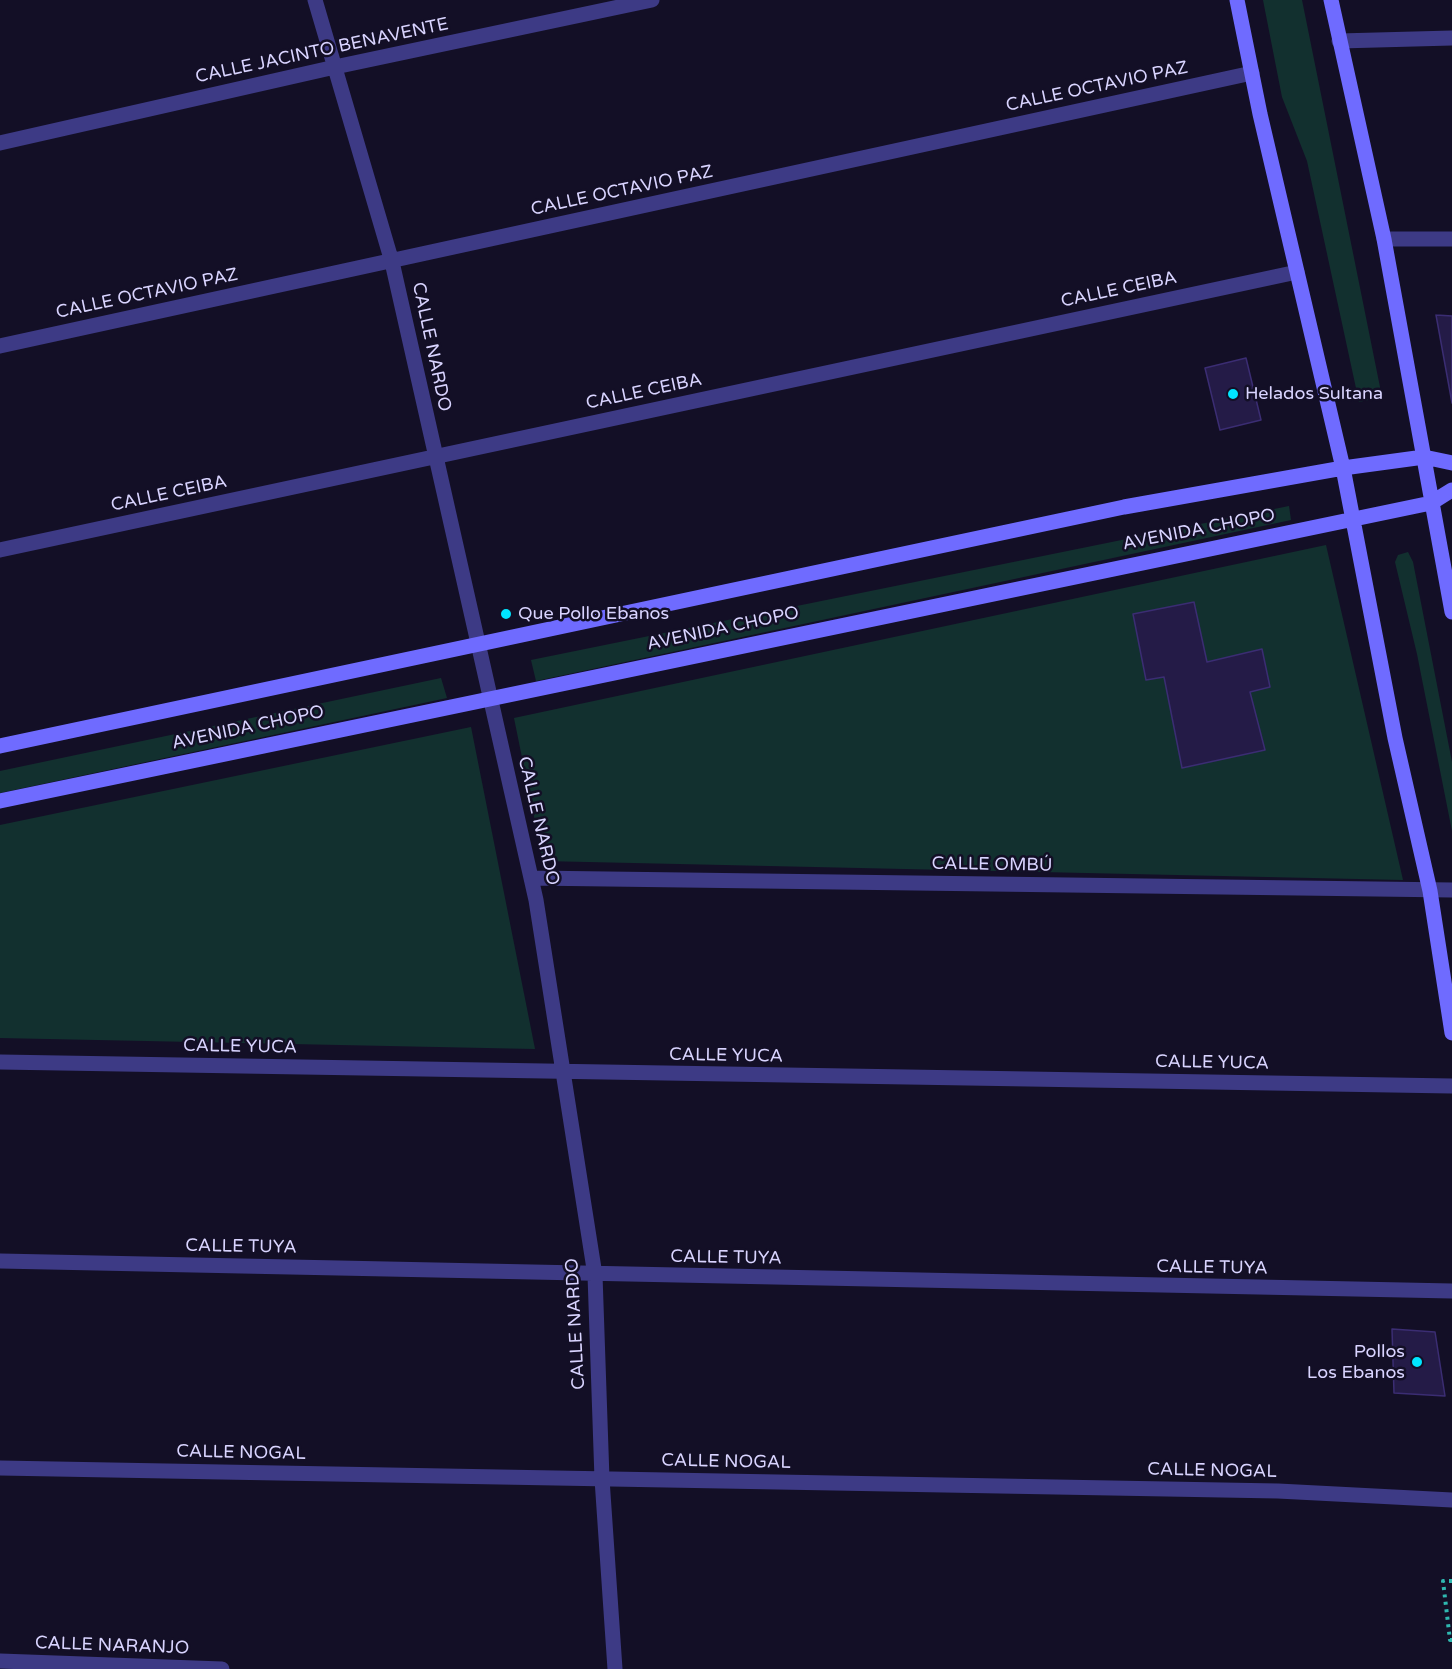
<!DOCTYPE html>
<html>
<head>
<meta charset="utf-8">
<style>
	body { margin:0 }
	canvas { display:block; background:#130f26 }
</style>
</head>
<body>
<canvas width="1452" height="1669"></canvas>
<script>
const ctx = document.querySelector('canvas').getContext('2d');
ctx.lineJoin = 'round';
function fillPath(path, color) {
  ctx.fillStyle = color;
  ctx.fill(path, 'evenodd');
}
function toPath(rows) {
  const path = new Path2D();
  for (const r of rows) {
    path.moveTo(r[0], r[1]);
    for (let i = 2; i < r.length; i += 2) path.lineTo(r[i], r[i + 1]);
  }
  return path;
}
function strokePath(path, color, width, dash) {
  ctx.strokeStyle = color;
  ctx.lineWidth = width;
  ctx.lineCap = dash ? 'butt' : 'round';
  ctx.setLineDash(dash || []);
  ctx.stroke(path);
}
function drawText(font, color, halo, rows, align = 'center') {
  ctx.font = font + ' "Varela Round",sans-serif';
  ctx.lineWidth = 5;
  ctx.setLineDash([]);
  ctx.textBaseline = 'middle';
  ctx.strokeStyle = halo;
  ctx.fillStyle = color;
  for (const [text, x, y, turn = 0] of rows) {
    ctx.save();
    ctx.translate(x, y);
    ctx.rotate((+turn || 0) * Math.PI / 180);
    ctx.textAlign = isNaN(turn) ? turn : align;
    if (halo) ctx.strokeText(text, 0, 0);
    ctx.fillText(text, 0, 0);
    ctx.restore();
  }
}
fillPath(toPath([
	[1263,0,1302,0,1382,397,1359,402,1307,161,1282,97],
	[1289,506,1291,520,536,681,531,660],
	[1326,545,1403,880,543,861,514,718],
	[1408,552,1413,562,1452,762,1452,831,1417,654,1395,562,1398,555],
	[441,678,447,698,0,793,0,771],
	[471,727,535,1049,0,1038,0,825]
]), '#12302f');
const building = toPath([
	[1436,315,1452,316,1452,403,1436,315],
	[1246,358,1261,420,1220,430,1205,368,1246,358],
	[1194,602,1207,662,1262,649,1270,687,1250,692,1265,750,1182,768,1164,677,1146,680,1133,614,1194,602],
	[1392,1329,1435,1332,1445,1396,1394,1393,1392,1329]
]);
fillPath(building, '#241b47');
strokePath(building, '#3b2d73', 1.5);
strokePath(toPath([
	[1452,1581,1443,1581,1450,1640,1452,1640]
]), '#2fb8b0', 4, [3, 4.5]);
strokePath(toPath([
	[315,0,392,262,536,900,595,1275,602,1479,615,1669],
	[1339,41,1452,38],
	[0,143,335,67,652,0],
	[1384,239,1452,239],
	[0,346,1252,73],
	[0,550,1297,272],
	[531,878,1452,890],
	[0,1062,1452,1086],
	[0,1261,1452,1291],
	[0,1468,1278,1491,1452,1500],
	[0,1661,222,1669]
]), '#3d3a85', 15);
strokePath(toPath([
	[1237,0,1260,114,1343,468,1395,738,1430,891,1452,1033],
	[1331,0,1384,239,1452,612],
	[0,746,1124,507,1343,468,1424,457,1452,463],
	[0,801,1431,503,1452,490]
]), '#6f6bff', 15);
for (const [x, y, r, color] of [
	[1233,394,6,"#00e5ff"],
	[506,614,6,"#00e5ff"],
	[1417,1362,6,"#00e5ff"]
]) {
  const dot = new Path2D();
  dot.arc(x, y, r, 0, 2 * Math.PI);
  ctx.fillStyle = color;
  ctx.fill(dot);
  strokePath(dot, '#130f26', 2);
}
drawText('18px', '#d9d4ff', '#130f26', [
	["CALLE JACINTO BENAVENTE",322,51,-12],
	["CALLE OCTAVIO PAZ",1097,87,-12],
	["CALLE OCTAVIO PAZ",622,191,-12],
	["CALLE CEIBA",1119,290,-12],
	["CALLE OCTAVIO PAZ",147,294,-12],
	["CALLE NARDO",431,347,78],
	["CALLE CEIBA",644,392,-12],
	["CALLE CEIBA",169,494,-12],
	["AVENIDA CHOPO",1199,530,-11],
	["AVENIDA CHOPO",723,629,-12],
	["AVENIDA CHOPO",248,728,-12],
	["CALLE NARDO",538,821,77],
	["CALLE OMBÚ",992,865,1],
	["CALLE YUCA",240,1047,1],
	["CALLE YUCA",726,1056,1],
	["CALLE YUCA",1212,1063,1],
	["CALLE TUYA",241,1247,1],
	["CALLE TUYA",726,1258,1],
	["CALLE TUYA",1212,1268,1],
	["CALLE NARDO",576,1324,-93],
	["CALLE NOGAL",241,1453,1],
	["CALLE NOGAL",726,1462,1],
	["CALLE NOGAL",1212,1471,1],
	["CALLE NARANJO",112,1646,2]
]);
drawText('18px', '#d9d4ff', '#130f26', [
	["Helados Sultana",1245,394],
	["Que Pollo Ebanos",518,614],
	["Pollos",1405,1352,"right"],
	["Los Ebanos",1405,1373,"right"]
], 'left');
</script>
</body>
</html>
